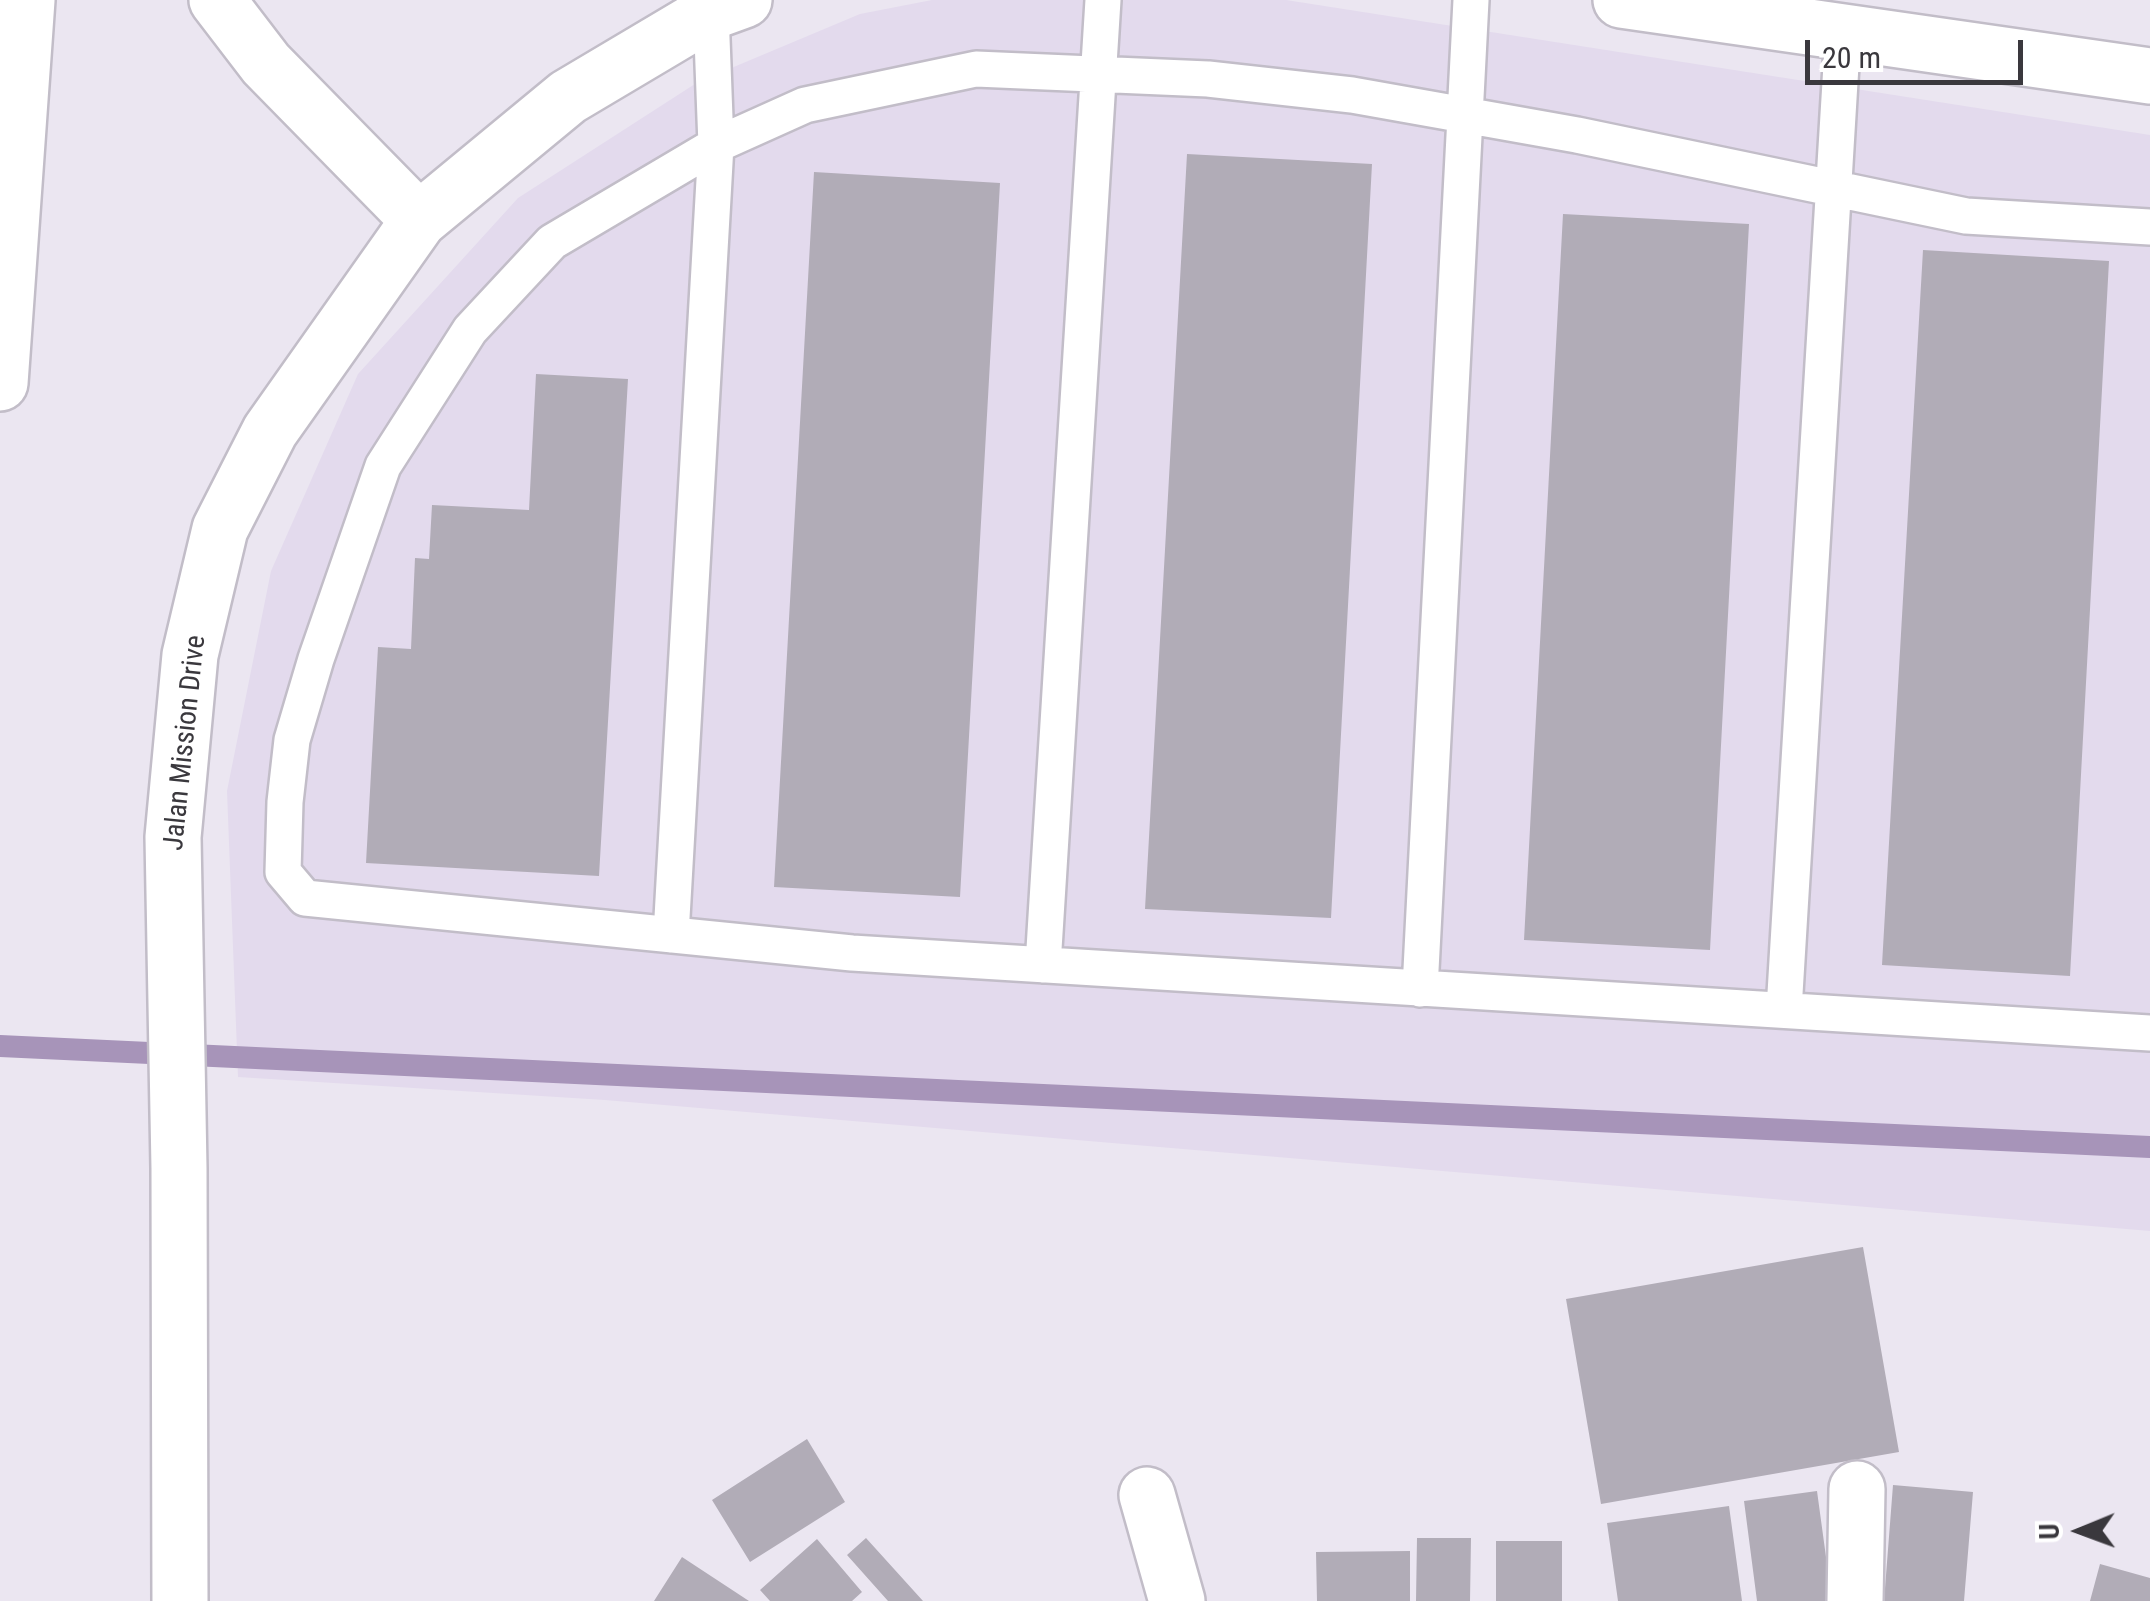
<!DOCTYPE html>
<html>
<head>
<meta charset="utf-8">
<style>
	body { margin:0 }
	#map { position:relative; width:2150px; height:1601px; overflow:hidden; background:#ebe6f1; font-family:"Roboto Condensed",sans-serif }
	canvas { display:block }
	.north { position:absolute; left:2030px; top:1481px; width:100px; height:100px; -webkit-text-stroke:8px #fff; paint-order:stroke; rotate:269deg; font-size:28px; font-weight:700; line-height:40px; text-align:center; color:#3a383d }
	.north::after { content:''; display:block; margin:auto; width:35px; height:45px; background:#3a383d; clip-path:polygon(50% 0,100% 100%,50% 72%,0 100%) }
	.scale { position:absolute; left:1805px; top:40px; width:218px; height:45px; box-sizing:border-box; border:5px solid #3a383d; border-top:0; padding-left:12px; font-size:30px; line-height:35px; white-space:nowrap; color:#3a383d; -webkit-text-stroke:8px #fff; paint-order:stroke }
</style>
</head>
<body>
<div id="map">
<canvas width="2150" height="1601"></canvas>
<div class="north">U</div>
<div class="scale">20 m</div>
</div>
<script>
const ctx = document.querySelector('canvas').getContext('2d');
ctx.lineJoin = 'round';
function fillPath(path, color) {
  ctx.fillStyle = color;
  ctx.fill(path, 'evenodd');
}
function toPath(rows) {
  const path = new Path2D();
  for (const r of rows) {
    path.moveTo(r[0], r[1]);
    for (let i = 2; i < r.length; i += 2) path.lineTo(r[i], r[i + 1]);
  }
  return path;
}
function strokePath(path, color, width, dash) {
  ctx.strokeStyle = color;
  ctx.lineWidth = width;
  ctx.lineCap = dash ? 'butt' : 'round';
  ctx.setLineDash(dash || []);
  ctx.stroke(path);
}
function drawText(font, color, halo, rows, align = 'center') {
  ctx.font = font + ' "Roboto Condensed",sans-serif';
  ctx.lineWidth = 9;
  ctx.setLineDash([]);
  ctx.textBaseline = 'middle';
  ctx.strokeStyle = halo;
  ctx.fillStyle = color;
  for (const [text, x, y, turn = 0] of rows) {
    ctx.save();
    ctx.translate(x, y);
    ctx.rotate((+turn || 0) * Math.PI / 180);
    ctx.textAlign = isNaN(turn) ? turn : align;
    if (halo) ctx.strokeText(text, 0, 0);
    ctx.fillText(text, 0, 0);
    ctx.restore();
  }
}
fillPath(toPath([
	[932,0,1286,0,2150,135,2150,1231,605,1100,238,1077,227,791,271,571,358,374,518,198,698,82,860,14]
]), '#e3daed');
strokePath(toPath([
	[0,1046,2150,1147]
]), '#a794b9', 22);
fillPath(toPath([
	[1187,154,1372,164,1331,918,1145,909],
	[814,172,1000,183,960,897,774,887],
	[1563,214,1749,224,1710,950,1524,940],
	[1923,250,2109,261,2070,976,1882,965],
	[536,374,628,379,599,876,366,863,378,647,411,649,415,558,429,559,432,505,529,510],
	[1863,1247,1899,1452,1601,1504,1566,1299],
	[807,1439,845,1502,750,1562,712,1500],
	[1893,1485,1973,1492,1964,1601,1884,1601],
	[1817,1491,1832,1601,1757,1601,1744,1501],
	[1729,1506,1742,1601,1618,1601,1607,1523],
	[866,1538,923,1601,888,1601,847,1555],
	[1417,1538,1471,1538,1470,1601,1416,1601],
	[817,1539,862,1592,852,1601,770,1601,760,1590],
	[1496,1541,1562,1541,1562,1601,1496,1601],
	[1410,1551,1410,1601,1317,1601,1316,1552],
	[682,1557,749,1601,654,1601],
	[2100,1564,2150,1578,2150,1601,2090,1601]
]), '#b1acb7');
const lane = toPath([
	[2150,227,1966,216,1577,135,1352,95,1208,79,976,69,805,105,716,145,552,242,470,330,383,466,316,659,292,740,285,802,283,872,305,898,852,953,2150,1033],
	[671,935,716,145,711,12],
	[1043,965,1103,0],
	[1420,989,1471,0],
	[1784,1010,1843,32]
]);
const street = toPath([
	[217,0,266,64,419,220],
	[0,383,27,0],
	[1147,1495,1177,1601],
	[1855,1601,1857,1489]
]);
const secondary = toPath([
	[1621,0,2150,76],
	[180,1601,179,1168,173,837,190,655,220,529,270,431,419,220,568,97,711,12,744,0]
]);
strokePath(lane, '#c2bdc8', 40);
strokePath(street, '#c2bdc8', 60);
strokePath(secondary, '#c2bdc8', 60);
strokePath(lane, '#fff', 35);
strokePath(street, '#fff', 55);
strokePath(secondary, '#fff', 55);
drawText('28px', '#3a383d', '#fff', [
	["Jalan Mission Drive",186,743,-84]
]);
</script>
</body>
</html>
